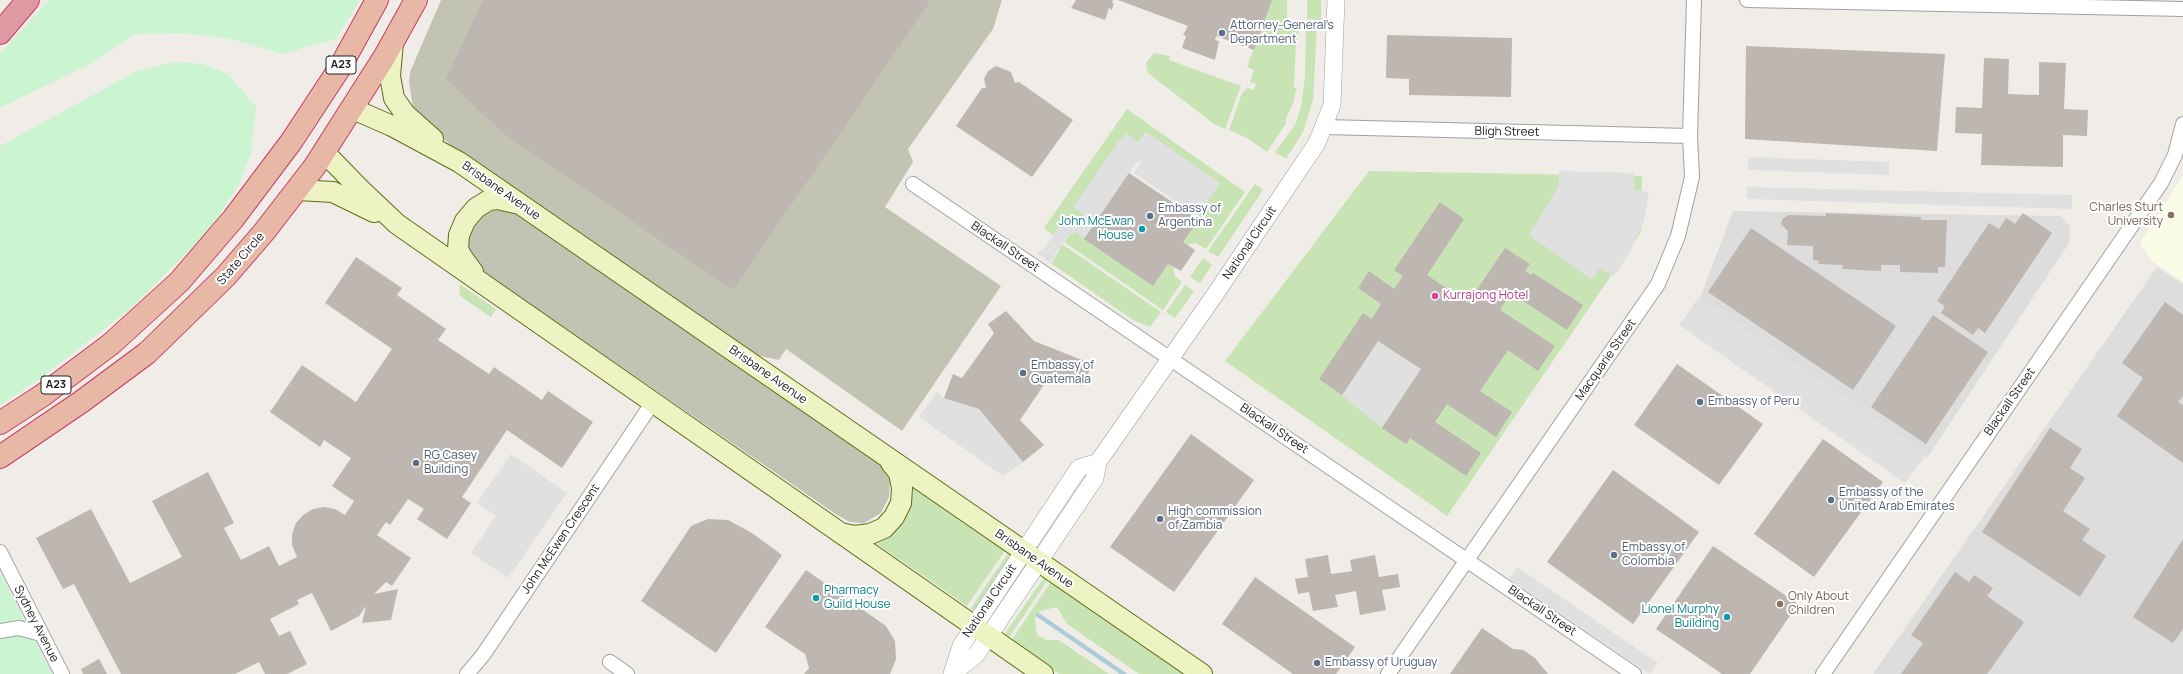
<!DOCTYPE html>
<html>
<head>
<meta charset="utf-8">
<style>
	body { margin:0 }
	canvas { display:block; background:#f0ede8 }
</style>
</head>
<body>
<canvas width="2183" height="674"></canvas>
<script>
const ctx = document.querySelector('canvas').getContext('2d');
ctx.lineJoin = 'round';
function fillPath(path, color) {
  ctx.fillStyle = color;
  ctx.fill(path, 'evenodd');
}
function toPath(rows) {
  const path = new Path2D();
  for (const r of rows) {
    path.moveTo(r[0], r[1]);
    for (let i = 2; i < r.length; i += 2) path.lineTo(r[i], r[i + 1]);
  }
  return path;
}
function strokePath(path, color, width, dash) {
  ctx.strokeStyle = color;
  ctx.lineWidth = width;
  ctx.lineCap = dash ? 'butt' : 'round';
  ctx.setLineDash(dash || []);
  ctx.stroke(path);
}
function drawText(font, color, halo, rows, align = 'center') {
  ctx.font = font + ' Manrope,sans-serif';
  ctx.lineWidth = 4;
  ctx.setLineDash([]);
  ctx.textBaseline = 'middle';
  ctx.strokeStyle = halo;
  ctx.fillStyle = color;
  for (const [text, x, y, turn = 0] of rows) {
    ctx.save();
    ctx.translate(x, y);
    ctx.rotate((+turn || 0) * Math.PI / 180);
    ctx.textAlign = isNaN(turn) ? turn : align;
    if (halo) ctx.strokeText(text, 0, 0);
    ctx.fillText(text, 0, 0);
    ctx.restore();
  }
}
fillPath(toPath([
	[1733,211,2061,216,2070,226,2069,243,1927,458,1699,301],
	[2157,267,2183,284,2183,674,1873,674]
]), '#dedddd');
fillPath(toPath([
	[2183,175,2183,282,2151,260,2140,243]
]), '#fbfce5');
fillPath(toPath([
	[441,0,1002,0,993,29,908,149,913,162,885,207,1001,286,902,431,786,349,779,360,756,355,456,150,414,113,409,83,410,72],
	[497,210,516,214,875,460,884,470,890,480,889,497,881,513,864,523,850,522,837,515,479,269,466,246,466,233,484,213]
]), '#c3c3b4');
fillPath(toPath([
	[1272,0,1287,0,1287,19,1299,23,1298,43,1296,43,1294,88,1296,88,1294,101,1285,121,1287,122,1267,152,1247,138,1229,130,1242,93,1247,88,1253,90,1256,84,1250,82,1254,70,1247,67],
	[1307,0,1321,0,1321,20,1307,19],
	[1306,25,1317,25,1313,100,1303,132,1286,159,1275,152,1295,125,1301,107,1305,77],
	[1154,53,1170,56,1169,60,1241,86,1225,129,1214,124,1148,73,1146,63],
	[1127,109,1245,192,1206,249,1195,243,1188,245,1183,242,1200,218,1197,216,1219,183,1146,132,1139,143,1073,207,1084,214,1082,218,1063,222,1053,235,1044,228],
	[1369,171,1642,176,1641,232,1447,516,1225,361],
	[1255,184,1263,190,1218,257,1208,251],
	[1077,232,1153,286,1168,264,1173,267,1175,276,1182,282,1163,310,1064,242,1071,233],
	[1062,244,1161,312,1150,327,1133,320,1052,264],
	[1203,258,1212,265,1200,283,1190,277],
	[461,285,496,309,491,317,460,296,459,287],
	[1185,285,1194,291,1175,318,1166,312],
	[909,485,1005,551,967,606,871,540],
	[1008,553,1011,556,975,610,972,610,970,609],
	[1045,576,1049,578,1008,639,1005,636,1006,632],
	[1052,580,1189,674,1139,674,1067,624,1057,607,1040,611,1035,618,1037,635,1047,640,1059,640,1109,674,1059,674,1011,641]
]), '#c9e4b4');
fillPath(toPath([
	[49,0,360,0,336,39,282,54,232,39,183,33,136,34,90,64,0,108,0,54],
	[174,62,203,64,228,74,256,107,251,153,238,186,209,231,131,308,34,383,0,405,0,146,137,71],
	[0,572,52,674,0,674]
]), '#cbf4d0');
fillPath(toPath([
	[1146,132,1220,183,1197,216,1134,173,1141,162,1138,161,1085,237,1076,232,1069,235,1055,254,1052,264,1037,253,1045,247,1063,222,1080,219,1083,216,1084,214,1073,207,1125,133,1138,142],
	[1748,157,1889,162,1889,175,1748,170],
	[1559,171,1634,173,1634,189,1649,192,1644,221,1628,256,1614,276,1600,268,1592,280,1529,235,1559,186],
	[1747,187,2072,195,2072,209,1747,199],
	[1699,297,1927,454,1905,483,1679,325],
	[1378,341,1421,369,1382,428,1342,395],
	[937,392,944,398,979,409,1023,462,1003,476,919,417],
	[511,454,567,493,508,578,471,553,496,516,477,503],
	[1517,567,1658,663,1650,674,1509,579]
]), '#e0e0e0');
strokePath(toPath([
	[1038,615,1124,674]
]), '#aeccd8', 4.5);
fillPath(toPath([
	[483,0,929,0,929,3,733,290,504,134,446,79],
	[1076,0,1113,0,1112,3,1114,3,1112,10,1109,8,1105,20,1071,8],
	[1118,0,1272,0,1254,50,1216,36,1215,40,1219,41,1215,60,1182,48,1186,36,1183,35,1188,26],
	[1387,35,1512,38,1511,97,1409,95,1409,79,1386,78],
	[1746,46,1945,54,1937,151,1745,139],
	[1984,58,2009,59,2008,94,2039,95,2039,62,2066,63,2064,109,2088,110,2087,136,2063,135,2063,167,1981,165,1982,134,1955,133,1956,107,1982,108],
	[996,66,1011,72,1015,83,1019,82,1073,120,1032,177,956,126,982,88,986,88,984,79,988,71],
	[1129,173,1199,220,1183,242,1195,250,1181,271,1168,264,1153,286,1084,239],
	[1440,202,1464,219,1427,275,1468,303,1505,248,1530,264,1525,271,1531,275,1533,273,1583,305,1567,330,1511,293,1500,310,1555,346,1538,371,1508,350,1480,391,1512,412,1496,437,1447,404,1435,422,1481,453,1466,476,1410,438,1406,444,1382,428,1421,369,1378,341,1342,395,1319,379,1363,313,1372,319,1381,304,1358,288,1369,271,1394,289,1403,276,1394,270],
	[1826,213,1921,217,1921,220,1947,220,1945,267,1938,267,1938,273,1900,272,1900,265,1881,265,1881,271,1842,269,1843,265,1818,264,1819,261,1813,260,1813,246,1787,245,1788,231,1781,224,1783,218,1789,215,1826,216],
	[2023,213,2052,233,1985,333,1978,328,1973,335,1941,313,1945,306,1937,301,1989,223,1999,229,2006,218,2015,224],
	[1751,228,1896,326,1853,390,1708,292],
	[356,257,402,288,397,295,446,329,438,340,489,374,494,367,542,400,548,391,593,422,562,468,507,430,462,497,471,503,447,539,417,519,424,509,408,499,390,525,386,522,377,535,411,558,392,586,386,582,374,594,398,589,391,620,362,623,366,606,359,616,331,631,312,593,297,600,299,604,270,619,279,636,290,631,307,664,287,674,265,674,259,662,235,674,121,674,74,584,63,589,36,538,91,509,130,583,182,557,152,501,208,472,234,523,224,528,241,560,269,546,279,566,297,557,292,545,292,534,296,523,303,515,313,509,324,507,335,509,345,515,354,501,332,486,351,458,324,440,320,447,270,412,302,365,356,402,392,349,325,303],
	[2165,302,2183,315,2183,396,2178,402,2183,405,2183,463,2117,416,2143,378,2122,363],
	[1006,311,1034,341,1092,364,1083,386,1052,373,1020,420,1044,445,1023,462,979,409,944,398,953,374,962,378,994,333,988,324],
	[1933,315,1988,352,1926,444,1871,407],
	[1677,364,1763,424,1719,485,1634,425],
	[2050,428,2082,449,2070,468,2085,478,2063,511,2090,529,2082,540,2106,556,2080,597,1982,532],
	[1191,434,1254,480,1174,592,1110,547],
	[1823,439,1883,482,1814,577,1754,534],
	[1613,470,1699,532,1633,624,1547,562],
	[708,519,728,520,752,533,782,555,716,653,641,601,691,526],
	[2183,539,2183,629,2173,643,2133,617],
	[1713,546,1798,604,1750,674,1722,674,1656,629],
	[1328,555,1331,574,1352,571,1350,560,1375,555,1379,577,1398,574,1400,587,1382,590,1386,610,1360,615,1356,591,1335,595,1338,607,1313,611,1309,592,1298,594,1295,579,1308,577,1305,559],
	[806,570,886,626,895,641,896,659,890,674,804,674,809,668,805,654,765,627],
	[1955,572,1969,582,1974,575,1993,588,1987,596,2024,622,1987,674,1901,674,1923,643,1911,635],
	[1255,577,1355,647,1336,674,1293,674,1222,624],
	[1482,628,1513,649,1523,650,1535,658,1548,674,1450,674],
	[99,659,107,674,83,674,81,669]
]), '#bdb6b1');
const minor = toPath([
	[1747,0,2183,9],
	[1324,127,1690,136],
	[913,184,1634,674],
	[0,552,62,674],
	[0,631,19,628,41,634],
	[610,662,627,674],
	[467,674,483,655,653,402],
	[1388,674,1658,284,1678,236,1692,177,1690,136,1694,0],
	[1823,674,2161,183,2175,155,2183,124]
]);
const tertiary = toPath([
	[952,674,976,655,1095,478,1098,462,1214,296,1317,143,1332,105,1336,0],
	[952,674,961,646,1079,468,1098,462]
]);
const secondary = toPath([
	[393,42,390,76,394,98,405,114,433,139],
	[353,109,392,126,459,162,1202,674],
	[324,152,360,189,397,224,1043,674],
	[298,190,333,192,374,212],
	[473,272,462,257,458,249,459,235,465,221,476,208,489,200,498,199,515,203],
	[840,533,855,536,870,534,884,528,894,517,901,503,902,488,899,473,891,463]
]);
const trunk = toPath([
	[0,423,43,395,111,344,179,282,233,219,291,142,339,69,377,0],
	[0,457,81,402,147,353,226,276,264,232,315,166,385,56,416,0]
]);
const motorway = toPath([
	[0,33,28,0]
]);
strokePath(minor, '#a1a1a1', 16);
strokePath(tertiary, '#a1a1a1', 18);
strokePath(secondary, '#5f6d12', 22);
strokePath(trunk, '#c83b64', 24);
strokePath(motorway, '#c83b64', 24);
strokePath(minor, '#fff', 14);
strokePath(tertiary, '#fff', 17);
strokePath(secondary, '#eef3c3', 20);
strokePath(trunk, '#e8b8a6', 22);
strokePath(motorway, '#de99a2', 22);
for (const [x, y, r, color] of [
	[1222,33,4,"#5c6f8a"],
	[2171,215,4,"#8d6e63"],
	[1150,216,4,"#5c6f8a"],
	[1142,229,4,"#0f9aa8"],
	[1435,296,4,"#d1479c"],
	[1023,373,4,"#5c6f8a"],
	[1700,402,4,"#5c6f8a"],
	[416,463,4,"#5c6f8a"],
	[1831,500,4,"#5c6f8a"],
	[1160,519,4,"#5c6f8a"],
	[1614,555,4,"#5c6f8a"],
	[816,598,4,"#0f9aa8"],
	[1780,604,4,"#8d6e63"],
	[1727,617,4,"#0f9aa8"],
	[1317,663,4,"#5c6f8a"]
]) {
  const dot = new Path2D();
  dot.arc(x, y, r, 0, 2 * Math.PI);
  ctx.fillStyle = color;
  ctx.fill(dot);
  strokePath(dot, '#fff', 1.5);
}
for (const [x, y, w] of [
	[341,65,30],
	[56,385,30]
]) {
  const box = new Path2D();
  box.roundRect(x - w / 2, y - 9, w, 18, 3);
  ctx.fillStyle = '#fff';
  ctx.fill(box);
  strokePath(box, '#202020', 1);
}
drawText('bold 11px', '#202020', null, [
	["A23",341,65],
	["A23",56,385]
]);
drawText('12px', '#4e5e75', '#fff', [
	["Attorney-General’s",1230,26],
	["Department",1230,40],
	["Embassy of",1158,209],
	["Argentina",1158,223],
	["Embassy of",1031,366],
	["Guatemala",1031,380],
	["Embassy of Peru",1708,402],
	["RG Casey",424,456],
	["Building",424,470],
	["Embassy of the",1839,493],
	["United Arab Emirates",1839,507],
	["High commission",1168,512],
	["of Zambia",1168,526],
	["Embassy of",1622,548],
	["Colombia",1622,562],
	["Embassy of Uruguay",1325,663]
], 'left');
drawText('12px', '#202020', '#fff', [
	["Bligh Street",1507,132,1],
	["Brisbane Avenue",501,191,35],
	["National Circuit",1250,243,-56],
	["Blackall Street",1005,247,34],
	["State Circle",241,259,-49],
	["Macquarie Street",1606,360,-55],
	["Brisbane Avenue",768,375,35],
	["Blackall Street",2010,402,-55],
	["Blackall Street",1274,429,34],
	["John McEwen Crescent",561,539,-56],
	["Brisbane Avenue",1034,559,35],
	["National Circuit",990,601,-56],
	["Blackall Street",1542,611,34],
	["Sydney Avenue",36,624,63]
]);
drawText('12px', '#785e54', '#fff', [
	["Charles Sturt",2163,208],
	["University",2163,222],
	["Only About",1788,597,"left"],
	["Children",1788,611,"left"]
], 'right');
drawText('12px', '#0d838f', '#fff', [
	["John McEwan",1134,222],
	["House",1134,236],
	["Pharmacy",824,591,"left"],
	["Guild House",824,605,"left"],
	["Lionel Murphy",1719,610],
	["Building",1719,624]
], 'right');
drawText('12px', '#b23c85', '#fff', [
	["Kurrajong Hotel",1443,296]
], 'left');
</script>
</body>
</html>
